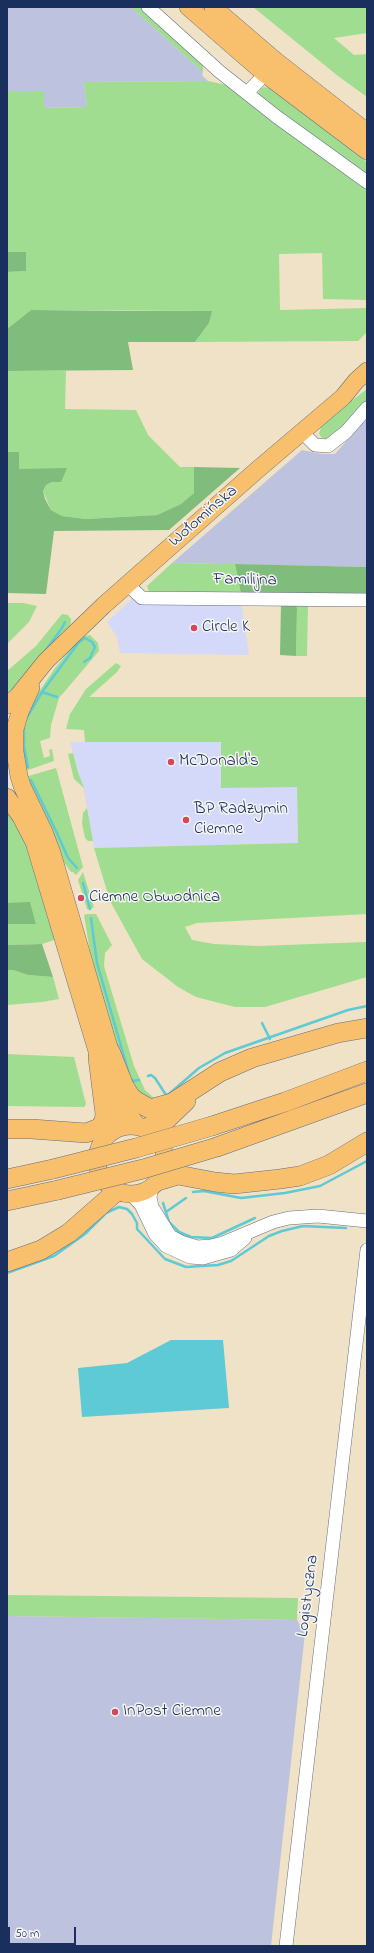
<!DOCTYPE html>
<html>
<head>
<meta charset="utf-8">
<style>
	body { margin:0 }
	#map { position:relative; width:374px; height:1953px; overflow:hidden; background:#efe2c6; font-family:"Indie Flower",sans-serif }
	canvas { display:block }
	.frame { position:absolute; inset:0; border:8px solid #1b2f5e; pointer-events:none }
	.scale { position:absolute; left:8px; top:1927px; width:68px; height:18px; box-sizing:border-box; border:2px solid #1b2f5e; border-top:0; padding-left:5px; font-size:12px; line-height:14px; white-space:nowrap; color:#1b2f5e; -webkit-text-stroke:3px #f6f6f2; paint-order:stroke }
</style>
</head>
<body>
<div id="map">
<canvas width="374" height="1953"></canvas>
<div class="frame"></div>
<div class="scale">50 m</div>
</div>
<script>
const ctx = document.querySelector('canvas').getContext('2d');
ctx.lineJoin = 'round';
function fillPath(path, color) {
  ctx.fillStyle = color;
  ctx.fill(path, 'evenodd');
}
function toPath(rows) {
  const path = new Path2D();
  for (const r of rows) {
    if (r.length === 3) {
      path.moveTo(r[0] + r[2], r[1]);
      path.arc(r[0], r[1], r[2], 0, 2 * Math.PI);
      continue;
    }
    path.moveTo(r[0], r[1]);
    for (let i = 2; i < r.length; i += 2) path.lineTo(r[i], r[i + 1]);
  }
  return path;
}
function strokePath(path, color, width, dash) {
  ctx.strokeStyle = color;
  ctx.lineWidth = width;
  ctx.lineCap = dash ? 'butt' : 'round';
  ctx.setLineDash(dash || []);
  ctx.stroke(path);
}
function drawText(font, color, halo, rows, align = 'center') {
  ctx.font = font + ' "Indie Flower",sans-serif';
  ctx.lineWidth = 3;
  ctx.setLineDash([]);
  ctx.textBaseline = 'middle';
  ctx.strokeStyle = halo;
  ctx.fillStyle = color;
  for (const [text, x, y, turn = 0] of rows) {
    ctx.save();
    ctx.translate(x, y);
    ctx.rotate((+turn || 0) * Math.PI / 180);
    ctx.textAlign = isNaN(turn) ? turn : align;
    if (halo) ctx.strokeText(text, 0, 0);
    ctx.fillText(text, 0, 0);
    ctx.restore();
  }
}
fillPath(toPath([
	[134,597,241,602,249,655,120,653,117,637,107,622],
	[70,742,221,742,221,788,297,786,298,843,94,848,84,791]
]), '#d4d8f9');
fillPath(toPath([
	[7,7,131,7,203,72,202,75,208,81,84,82,87,107,44,108,44,91,7,91],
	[367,417,367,567,172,563,302,450,321,454,335,454],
	[7,1616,297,1620,305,1633,271,1946,7,1946]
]), '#bdc3de');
fillPath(toPath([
	[131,7,141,7,167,30,203,65,203,72],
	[253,7,367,7,367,33,334,38,354,55,367,54,367,97,338,76],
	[208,81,226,85,367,188,367,300,323,299,322,253,279,254,280,310,367,308,367,332,358,341,195,342,209,323,211,311,31,310,7,329,7,272,26,271,26,252,7,252,7,91,44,91,44,108,87,107,84,82],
	[264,87,269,88,367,162,367,177,279,112,258,94,260,89],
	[7,371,66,371,65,409,136,410,148,435,180,467,194,467,194,493,181,504,157,515,86,519,62,516,51,510,43,491,46,485,52,482,19,469,19,452,7,452],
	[367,389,367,401,340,430,331,438,324,439,321,437,319,434,321,427,342,408],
	[172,563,235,564,241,594,149,592,147,586],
	[7,603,23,603,37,606,29,622,7,644],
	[295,603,308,603,307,656,296,656,297,608],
	[62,614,68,615,71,619,71,623,69,627,70,629,7,701,7,671,36,646],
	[90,635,98,643,99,651,59,698,51,725,50,738,40,741,44,758,50,756,49,750,52,749,54,761,25,771,20,737,24,714,55,668,78,640,84,636],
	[116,663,121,666,117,672,89,697,367,697,367,914,197,923,185,927,192,940,214,944,258,946,367,942,367,977,265,1007,235,1007,196,997,178,987,142,959,110,901,94,848,298,843,297,787,221,788,221,742,85,742,84,730,66,729,70,714,86,689],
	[73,753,78,772,84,788,74,779,68,754],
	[56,768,83,867,76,875,73,872,71,872,63,861,25,777],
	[7,808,24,835,57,939,42,944,7,945,7,924,36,924,30,903,7,903],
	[87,808,93,841,88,841,85,838,82,823,83,813],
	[83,872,94,907,89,910,87,909,78,880],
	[87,914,96,914,112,945,105,953,104,966,134,1066,145,1090,154,1098,156,1103,129,1086,92,964,84,915],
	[7,970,13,970,28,975,53,977,59,999,42,1002,7,1005],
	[7,1054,74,1057,86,1104,84,1107,7,1106],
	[7,1595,298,1598,297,1620,7,1616]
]), '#a0dd91');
fillPath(toPath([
	[7,252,26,252,26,271,7,272],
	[31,310,122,311,212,311,209,323,195,342,128,342,133,370,7,371,7,329],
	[7,452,19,452,19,469,67,468,61,482,52,482,46,485,43,491,45,499,51,510,62,516,86,519,157,515,181,504,194,493,194,467,240,468,169,530,54,531,46,594,7,593],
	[235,564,367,567,367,595,241,594],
	[281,603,295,603,297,608,296,656,280,655],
	[30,902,36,924,7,924,7,903],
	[42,944,53,977,28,975,13,970,7,970,7,945]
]), '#80bc7b');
fillPath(toPath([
	[171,1340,223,1340,229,1408,82,1417,78,1368,127,1363]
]), '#5ecad5');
strokePath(toPath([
	[45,651,62,628,65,622],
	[42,692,57,697],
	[26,719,42,692,79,642,85,638,92,642,95,647,90,658,84,662],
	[24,728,24,746,28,767],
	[31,780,57,833,68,858,77,868],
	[83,883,90,909],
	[91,918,97,963,129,1074],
	[262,1023,270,1039],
	[148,1076,151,1075,155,1078,166,1095,169,1094,199,1068,225,1053,348,1010,367,1006],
	[131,1079,133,1081,139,1080],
	[193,1192,204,1191,241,1198,285,1193,320,1186,367,1161],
	[163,1203,169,1222,179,1232,191,1237,212,1238,255,1218],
	[166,1212,186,1198],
	[7,1273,54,1256,85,1234,106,1213,119,1207,127,1209,132,1214,137,1223,137,1229,165,1259,186,1267,218,1265,231,1261,269,1236,282,1231,303,1226,346,1228]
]), '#5ecad5', 2.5);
const minor = toPath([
	[148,7,220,72,277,117,367,182],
	[247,93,271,68],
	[302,432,315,445,328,446,346,432,367,408],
	[128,585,142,598,367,600],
	[152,1187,150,1197,152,1207,170,1236,181,1242,197,1247,211,1246,223,1243,273,1222,289,1218,318,1216,367,1221],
	[131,1194,141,1205,155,1234,166,1246,190,1257,203,1258,231,1250,245,1238],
	[286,1946,367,1250]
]);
const major = toPath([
	[188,7,265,74,367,151],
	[213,7,276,61,367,132],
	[31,688,20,712,15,729,15,752,19,776,22,786,44,832,52,853,110,1051,119,1090,126,1111,138,1126],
	[7,705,17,697,46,661,104,605,256,471,343,397,356,381,367,371],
	[7,797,21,817,34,842,103,1071],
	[110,1095,115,1116,112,1131],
	[131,1160,34]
]);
const highway = toPath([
	[110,1051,124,1086,130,1096,136,1101,150,1109,172,1103,220,1072,252,1058,338,1033,367,1028],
	[212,1126,285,1102,367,1071],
	[145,1128,162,1124,186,1101],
	[7,1129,32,1129,86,1133,99,1128,104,1122,105,1114,98,1058],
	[217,1147,367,1093],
	[7,1179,53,1169],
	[158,1181,178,1175,215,1182,234,1184,280,1179,300,1176,329,1165,367,1142],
	[7,1201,58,1190],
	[7,1262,41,1250,69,1233,117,1191]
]);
strokePath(minor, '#656e82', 14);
strokePath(major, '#656e82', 18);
strokePath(highway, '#656e82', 20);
strokePath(minor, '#fff', 13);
strokePath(major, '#f8bf6c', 17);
strokePath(highway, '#f8bf6c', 19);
const highwayBridge = toPath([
	[53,1169,136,1148,212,1126],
	[58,1190,143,1169,217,1147]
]);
strokePath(highwayBridge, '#656e82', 20, []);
strokePath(highwayBridge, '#f8bf6c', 19);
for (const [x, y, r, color] of [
	[194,628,4,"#d1495b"],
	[171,762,4,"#d1495b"],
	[186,820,4,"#d1495b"],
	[81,898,4,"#d1495b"],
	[115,1712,4,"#d1495b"]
]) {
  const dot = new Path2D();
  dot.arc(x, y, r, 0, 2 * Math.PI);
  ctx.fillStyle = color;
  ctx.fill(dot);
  strokePath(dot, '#f6f6f2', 1.5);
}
drawText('17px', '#1b2f5e', '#f6f6f2', [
	["Wołomińska",204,517,-41],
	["Familijna",245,581,1],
	["Logistyczna",309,1596,-83]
]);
drawText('17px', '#1b2f5e', '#f6f6f2', [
	["Circle K",202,628],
	["McDonald's",179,762],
	["BP Radzymin",194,810],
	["Ciemne",194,830],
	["Ciemne Obwodnica",89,898],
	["InPost Ciemne",123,1712]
], 'left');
</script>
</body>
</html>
